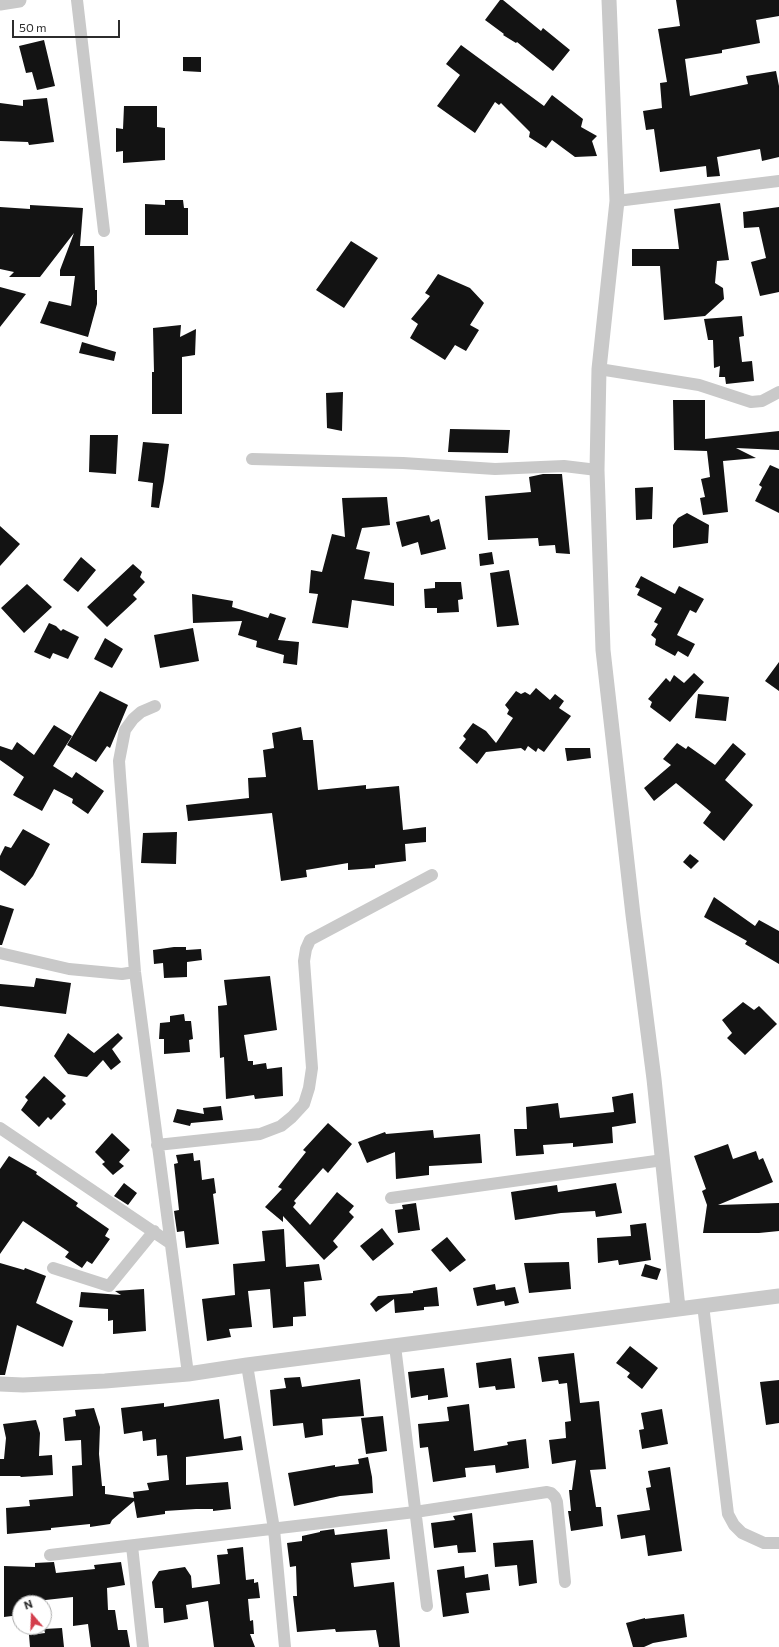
<!DOCTYPE html>
<html>
<head>
<meta charset="utf-8">
<style>
	body { margin:0 }
	#map { position:relative; width:779px; height:1647px; overflow:hidden; background:#fff; font-family:Commissioner,sans-serif }
	canvas { display:block }
	.north { position:absolute; left:12px; top:1595px; width:40px; height:40px; box-sizing:border-box; background:#fff; border:1px solid #ababab; border-radius:50%; rotate:341deg; font-size:11px; font-weight:700; line-height:16px; text-align:center; color:#2c2c2c }
	.north::after { content:''; display:block; margin:auto; width:14px; height:18px; background:#d33e4c; clip-path:polygon(50% 0,100% 100%,50% 72%,0 100%) }
	.scale { position:absolute; left:12px; top:20px; width:108px; height:18px; box-sizing:border-box; border:2px solid #2c2c2c; border-top:0; padding-left:5px; font-size:12px; line-height:14px; white-space:nowrap; color:#2c2c2c; -webkit-text-stroke:3px #fff; paint-order:stroke }
</style>
</head>
<body>
<div id="map">
<canvas width="779" height="1647"></canvas>
<div class="north">N</div>
<div class="scale">50 m</div>
</div>
<script>
const ctx = document.querySelector('canvas').getContext('2d');
ctx.lineJoin = 'round';
function fillPath(path, color) {
  ctx.fillStyle = color;
  ctx.fill(path, 'evenodd');
}
function toPath(rows) {
  const path = new Path2D();
  for (const r of rows) {
    path.moveTo(r[0], r[1]);
    for (let i = 2; i < r.length; i += 2) path.lineTo(r[i], r[i + 1]);
  }
  return path;
}
function strokePath(path, color, width, dash) {
  ctx.strokeStyle = color;
  ctx.lineWidth = width;
  ctx.lineCap = dash ? 'butt' : 'round';
  ctx.setLineDash(dash || []);
  ctx.stroke(path);
}
fillPath(toPath([
	[500,0,503,0,541,31,543,28,570,50,553,71,517,42,516,43,503,35,504,34,485,20],
	[676,0,779,0,779,16,756,20,760,43,722,50,722,53,685,59,690,96,748,84,746,76,776,71,779,86,779,157,762,161,760,149,717,157,720,176,707,177,706,166,660,172,654,129,646,130,643,111,662,108,660,83,667,82,658,29,680,26],
	[44,40,55,86,37,90,32,72,26,73,19,46],
	[461,45,544,106,552,95,583,119,581,127,597,136,592,141,597,156,575,157,552,140,546,148,529,137,530,132,501,103,499,105,495,102,475,133,437,106,460,75,446,64],
	[183,57,201,57,201,72,183,71],
	[47,98,54,142,29,145,28,142,0,141,0,103,23,106,23,100],
	[124,106,157,106,157,127,165,128,165,160,123,163,123,151,116,152,116,128,123,129],
	[165,200,183,200,184,208,188,208,188,235,145,235,145,204,165,205],
	[720,203,729,260,717,261,715,283,723,288,724,299,705,316,664,320,660,266,632,266,632,249,679,249,674,209],
	[30,205,83,208,80,246,94,246,95,290,97,290,97,304,88,337,40,323,49,301,71,306,75,276,60,276,60,270,74,233,40,277,9,277,14,272,0,269,0,207,30,209],
	[779,207,779,292,760,296,751,262,766,258,759,227,744,228,743,212],
	[351,241,378,258,344,308,316,290],
	[438,274,470,288,484,303,470,325,479,330,466,351,455,345,445,360,410,338,418,324,411,319,430,296,425,293],
	[0,287,26,294,0,327],
	[742,316,744,336,739,337,742,362,752,361,754,381,726,384,725,377,719,377,720,366,714,368,713,340,708,340,704,319],
	[181,325,180,337,196,329,195,355,182,357,182,414,152,414,152,372,154,372,153,328],
	[82,342,116,352,114,361,79,353],
	[343,392,342,431,327,428,326,393],
	[673,400,705,400,705,439,779,431,779,450,736,448,756,458,723,461,728,512,703,515,700,498,705,497,701,479,710,477,707,451,674,450],
	[450,429,510,430,508,453,448,452],
	[90,435,118,435,116,474,89,472],
	[143,442,169,444,164,481,159,508,151,507,153,483,138,481],
	[770,465,779,469,779,513,755,501,762,487,759,485],
	[543,474,562,474,570,554,556,553,555,545,539,546,538,538,488,540,485,496,531,492,529,477],
	[653,487,652,519,636,520,635,488],
	[387,497,390,525,362,528,356,549,370,552,364,579,394,583,394,606,352,600,348,628,312,623,318,594,309,593,311,570,322,572,332,534,345,537,342,498],
	[687,513,709,525,708,543,673,548,673,525,678,518],
	[429,515,431,522,439,519,446,549,421,555,418,542,402,547,396,522],
	[0,526,20,544,0,566],
	[492,552,494,564,480,566,479,554],
	[81,557,96,570,78,592,63,580],
	[133,564,142,572,140,577,145,582,133,595,137,599,107,627,87,607],
	[509,570,519,625,497,627,490,573],
	[641,576,675,594,679,586,704,599,696,613,690,610,677,635,695,644,688,657,678,651,675,656,655,645,656,639,651,635,658,624,654,622,662,608,637,595,640,589,635,587],
	[435,582,461,582,463,599,458,600,459,612,437,613,437,608,425,608,424,589,435,588],
	[27,584,52,607,24,633,1,608],
	[192,594,233,601,232,607,268,618,270,613,286,618,278,640,299,642,297,665,283,663,284,655,256,647,257,641,238,635,242,621,193,623],
	[49,623,56,626,61,631,63,629,79,637,68,659,53,653,50,659,34,652],
	[193,628,199,661,160,668,154,635],
	[105,638,123,649,112,668,94,659],
	[779,662,779,691,765,681],
	[694,673,704,682,670,722,650,707,652,702,648,699,666,678,670,682,674,675,684,683],
	[536,688,550,700,555,694,564,701,559,708,571,716,544,752,538,748,536,752,528,746,525,751,521,748,486,752,477,764,459,748,466,739,463,736,473,723,486,731,496,743,513,718,507,714,509,710,505,705,516,691,521,694,525,692,530,695],
	[100,691,128,705,110,748,107,746,96,762,67,745],
	[698,694,729,697,726,721,695,718],
	[54,725,72,736,53,766,72,778,76,772,104,791,88,814,72,803,73,799,54,789,42,811,13,795,24,777,0,760,0,746,12,750,17,742,34,755],
	[301,727,303,740,313,740,318,790,366,785,366,789,399,786,403,830,426,827,426,842,405,844,406,861,375,865,375,868,348,870,348,863,306,870,307,877,281,881,272,813,188,821,186,805,249,798,248,778,266,777,263,750,274,748,272,733],
	[677,743,686,749,688,746,715,765,733,743,746,754,725,780,753,805,724,841,703,823,711,812,676,783,654,801,644,788,671,765,663,759],
	[565,748,590,748,591,758,567,761],
	[23,829,50,844,33,876,25,886,0,870,0,856,5,846,11,848],
	[177,832,176,864,141,863,143,833],
	[690,854,699,861,691,869,683,862],
	[714,897,755,926,759,920,779,931,779,964,745,944,747,941,704,917],
	[0,905,14,909,2,945,0,945],
	[174,947,186,947,186,950,201,949,202,960,187,962,187,977,164,978,163,963,154,964,153,950],
	[270,976,277,1030,244,1035,248,1061,253,1061,253,1065,266,1063,267,1069,282,1067,283,1096,255,1099,254,1095,226,1099,224,1057,220,1058,218,1006,227,1005,224,980],
	[36,978,71,983,66,1014,0,1006,0,984,34,987],
	[743,1002,754,1010,759,1006,777,1024,745,1055,727,1038,732,1033,722,1020],
	[184,1014,185,1021,191,1021,193,1039,189,1040,190,1052,164,1054,164,1039,159,1039,160,1023,170,1022,170,1016],
	[68,1033,94,1053,118,1033,123,1038,112,1049,121,1062,111,1070,103,1060,87,1077,68,1074,54,1056],
	[44,1076,66,1096,62,1100,66,1104,51,1120,48,1117,39,1127,21,1110,28,1100,25,1097],
	[633,1093,636,1123,612,1127,613,1143,573,1147,573,1143,543,1145,544,1154,516,1156,514,1129,527,1129,526,1107,558,1103,560,1118,614,1112,612,1097],
	[221,1106,223,1120,191,1123,190,1126,173,1122,177,1109,204,1114,203,1108],
	[328,1123,352,1144,328,1173,323,1168,294,1201,296,1203,293,1207,310,1225,337,1192,354,1206,349,1212,354,1217,333,1241,338,1247,324,1260,283,1216,283,1222,265,1207,282,1189,278,1187,306,1152,303,1150],
	[433,1130,434,1138,480,1134,482,1163,429,1166,429,1175,396,1179,395,1152,367,1163,358,1142,385,1132,386,1134],
	[112,1133,130,1150,119,1162,124,1166,113,1175,102,1164,105,1162,95,1152],
	[728,1144,733,1159,756,1151,759,1160,763,1158,773,1182,718,1205,779,1203,779,1231,759,1233,703,1233,707,1205,702,1191,706,1189,694,1156],
	[193,1153,194,1161,200,1160,202,1180,214,1178,216,1193,213,1194,219,1244,186,1248,184,1231,177,1232,174,1211,179,1210,174,1164,178,1163,176,1155],
	[9,1156,37,1172,36,1174,78,1203,76,1206,109,1229,105,1236,110,1239,92,1264,87,1261,82,1268,65,1257,69,1252,23,1221,0,1254,0,1169],
	[124,1183,137,1193,128,1205,114,1196],
	[616,1183,622,1213,596,1217,595,1211,561,1213,515,1220,511,1192,557,1185,558,1192],
	[416,1203,420,1230,398,1233,395,1210,403,1209,402,1205],
	[646,1223,651,1260,619,1265,618,1260,598,1263,597,1238,631,1236,630,1225],
	[382,1228,394,1244,373,1261,360,1246],
	[284,1229,286,1267,319,1264,322,1280,304,1282,306,1316,293,1317,293,1326,273,1328,270,1289,248,1291,252,1327,229,1329,231,1337,207,1341,202,1299,235,1295,233,1264,265,1261,262,1231],
	[447,1237,466,1260,450,1272,431,1250],
	[569,1262,571,1289,529,1293,524,1263],
	[0,1263,24,1270,25,1268,46,1276,36,1303,73,1321,63,1347,17,1325,5,1375,0,1375],
	[645,1264,661,1269,657,1280,641,1276],
	[495,1284,496,1290,515,1287,519,1303,505,1306,504,1301,477,1306,473,1288],
	[437,1287,439,1306,424,1307,424,1310,395,1313,394,1299,376,1312,370,1304,378,1296,413,1293,413,1291],
	[144,1289,146,1331,113,1334,113,1320,108,1321,108,1309,79,1307,81,1292,121,1295,115,1291],
	[630,1346,658,1368,642,1389,627,1377,630,1373,616,1363],
	[574,1353,580,1403,599,1401,606,1469,590,1470,596,1507,601,1507,603,1526,571,1531,568,1511,571,1511,569,1490,572,1490,576,1460,552,1464,549,1440,566,1438,565,1422,571,1421,567,1383,559,1384,558,1380,542,1382,538,1357],
	[511,1358,515,1388,496,1390,495,1386,479,1388,476,1363],
	[444,1368,448,1397,428,1400,428,1395,411,1398,408,1372],
	[300,1377,302,1387,360,1379,364,1416,322,1419,323,1435,305,1438,303,1423,273,1426,270,1390,286,1388,284,1378],
	[779,1380,779,1423,766,1425,760,1382],
	[219,1399,224,1439,241,1436,243,1450,186,1457,186,1485,228,1482,231,1509,213,1511,213,1509,196,1509,165,1511,165,1514,137,1518,134,1501,112,1520,110,1524,90,1527,90,1524,51,1528,51,1530,7,1534,6,1508,30,1506,29,1500,73,1496,72,1466,82,1465,81,1440,65,1441,63,1418,76,1416,75,1410,94,1408,100,1427,99,1454,102,1486,105,1486,105,1494,134,1498,133,1492,149,1490,147,1483,169,1480,167,1455,157,1456,156,1439,143,1441,142,1431,124,1434,121,1408,164,1403,164,1407],
	[469,1404,474,1451,508,1445,507,1442,526,1439,529,1468,496,1473,495,1465,465,1468,466,1477,433,1482,428,1447,420,1448,418,1424,449,1421,447,1407],
	[662,1409,668,1444,642,1449,639,1430,644,1429,641,1413],
	[383,1416,387,1451,366,1454,361,1418],
	[36,1420,40,1433,39,1456,52,1455,53,1475,21,1477,20,1476,0,1476,0,1459,4,1459,6,1438,3,1424],
	[368,1457,372,1477,373,1493,340,1496,294,1506,288,1473,335,1465,335,1467,359,1464,358,1459],
	[670,1467,682,1551,648,1556,645,1535,621,1539,617,1515,650,1510,646,1488,651,1487,648,1471],
	[472,1513,476,1552,458,1553,457,1545,434,1548,431,1523,455,1520,453,1516],
	[334,1529,335,1535,387,1529,390,1559,351,1563,354,1587,394,1582,400,1647,379,1647,376,1630,336,1632,335,1629,297,1632,293,1596,297,1596,296,1566,290,1567,287,1543,302,1541,302,1536,320,1532,320,1531],
	[533,1540,537,1583,519,1586,517,1565,495,1567,493,1543],
	[243,1547,246,1580,254,1579,254,1583,258,1582,260,1598,248,1599,250,1621,253,1620,254,1634,250,1634,255,1647,214,1647,208,1601,186,1605,188,1619,164,1623,163,1608,155,1608,152,1582,159,1571,185,1567,191,1576,192,1588,220,1584,217,1555,228,1554,227,1549],
	[54,1562,56,1573,95,1569,94,1565,121,1562,125,1585,107,1588,108,1610,115,1610,118,1630,127,1630,130,1647,91,1647,88,1624,73,1626,73,1597,18,1603,20,1615,4,1617,4,1566,35,1567,35,1563],
	[464,1566,465,1578,488,1574,490,1590,466,1593,469,1613,443,1617,437,1570],
	[684,1614,687,1637,653,1643,644,1647,633,1647,626,1623,645,1618,645,1619],
	[62,1628,64,1647,30,1647,29,1635,45,1633,44,1629]
]), '#131313');
strokePath(toPath([
	[77,0,104,231],
	[617,201,779,181],
	[599,369,699,385,751,402,762,401,779,392],
	[252,459,403,463,495,469,564,466,597,470],
	[155,706,141,712,133,719,125,730,119,761,120,776,135,972,188,1374],
	[0,953,69,969,122,974,135,972],
	[0,1128,170,1243],
	[157,1145,260,1134,281,1126,292,1117,304,1104,309,1088,312,1068,304,961,306,949,310,940,432,875],
	[391,1198,663,1160],
	[53,1268,109,1286,154,1231],
	[703,1305,728,1514,734,1525,742,1533,764,1543,779,1543],
	[395,1346,427,1606],
	[247,1365,274,1529,285,1647],
	[132,1546,143,1647],
	[50,1555,415,1512,547,1492,551,1493,555,1497,557,1502,565,1582]
]), '#c9c9c9', 12);
strokePath(toPath([
	[609,0,617,201,599,369,597,470,603,650,633,915,654,1079,678,1308],
	[0,3,19,0],
	[0,1384,23,1385,105,1381,188,1374,247,1365,779,1296]
]), '#c9c9c9', 15);
</script>
</body>
</html>
